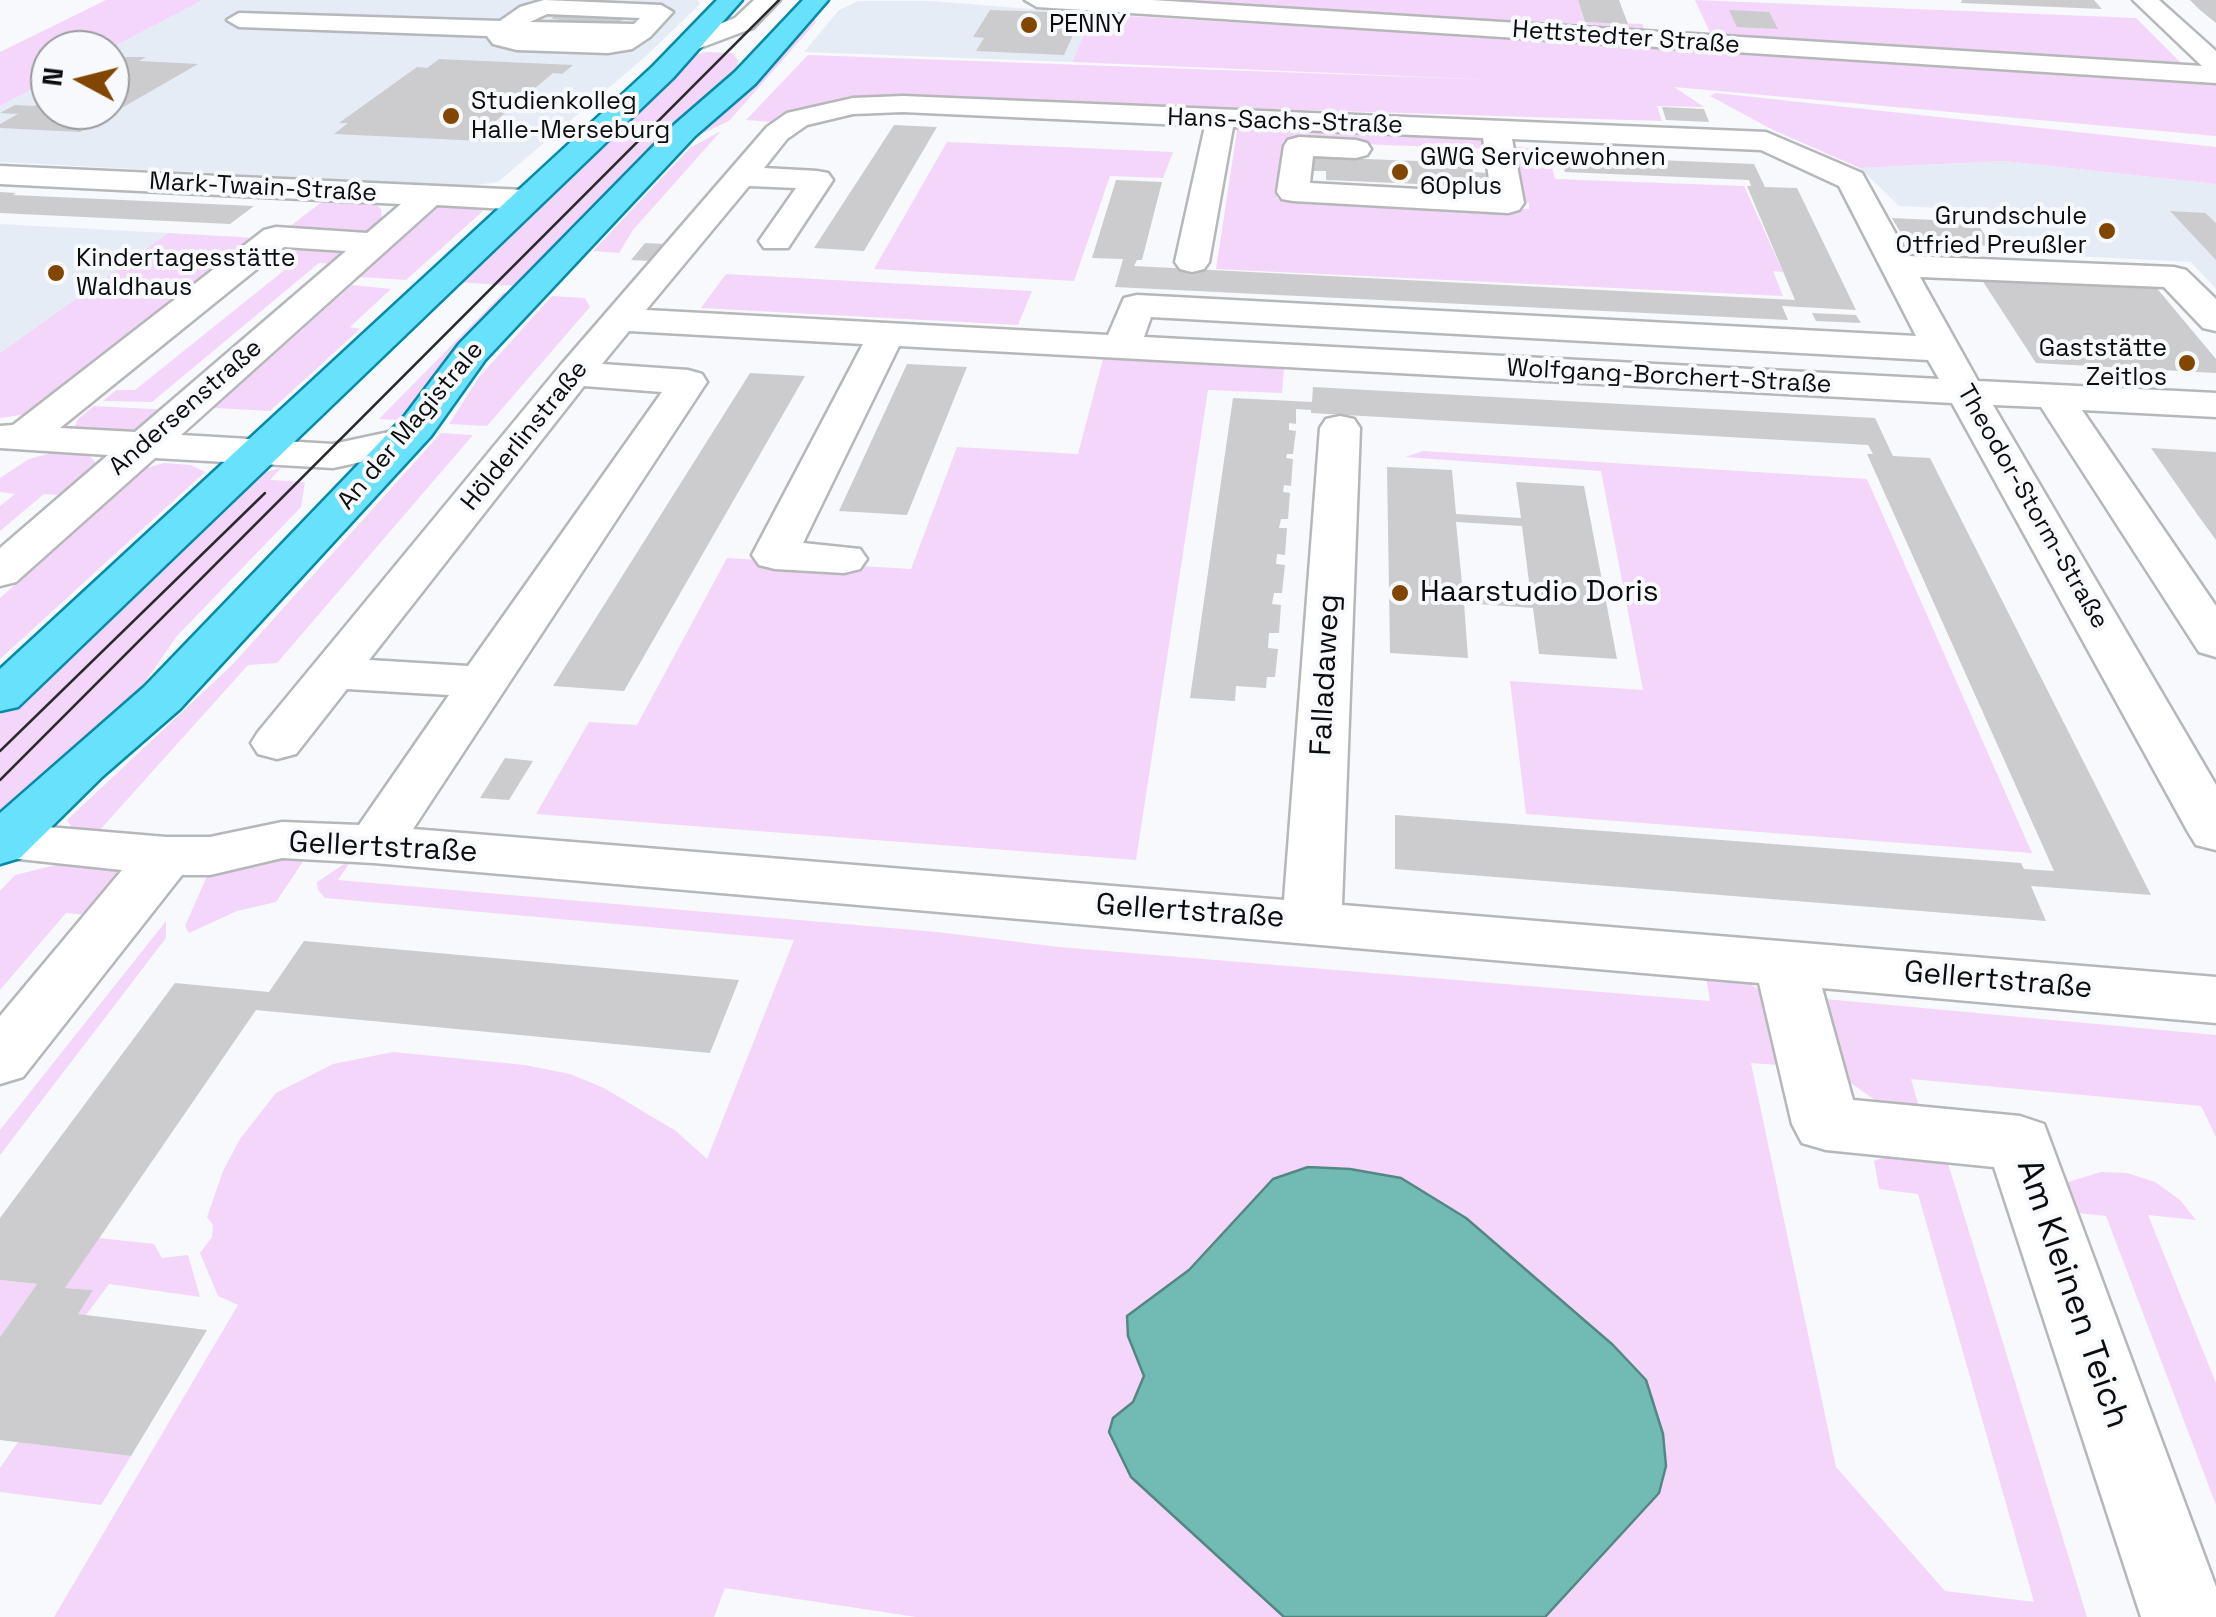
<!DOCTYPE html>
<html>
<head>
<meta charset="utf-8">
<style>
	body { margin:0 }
	#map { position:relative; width:2216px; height:1617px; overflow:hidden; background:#f7f9fc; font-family:"Space Grotesk",sans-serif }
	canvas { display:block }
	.north { position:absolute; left:30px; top:30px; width:100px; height:100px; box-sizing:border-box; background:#f7f9fc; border:2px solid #999b9d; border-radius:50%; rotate:277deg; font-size:28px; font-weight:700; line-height:40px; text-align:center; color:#0c0d0e }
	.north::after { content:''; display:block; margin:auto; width:35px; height:45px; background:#814600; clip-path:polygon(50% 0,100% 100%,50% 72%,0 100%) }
</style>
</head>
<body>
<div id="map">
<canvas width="2216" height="1617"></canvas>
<div class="north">N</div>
</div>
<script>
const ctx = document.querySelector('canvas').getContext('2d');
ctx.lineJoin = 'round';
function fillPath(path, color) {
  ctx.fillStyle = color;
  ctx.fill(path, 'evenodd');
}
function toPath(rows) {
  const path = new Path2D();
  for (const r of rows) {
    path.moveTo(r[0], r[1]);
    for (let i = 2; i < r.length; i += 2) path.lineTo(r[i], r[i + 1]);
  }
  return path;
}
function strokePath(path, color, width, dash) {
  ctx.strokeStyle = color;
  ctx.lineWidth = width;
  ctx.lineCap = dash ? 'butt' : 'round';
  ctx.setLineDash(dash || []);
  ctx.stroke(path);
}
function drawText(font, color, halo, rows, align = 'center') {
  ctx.font = font + ' "Space Grotesk",sans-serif';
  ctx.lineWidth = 8;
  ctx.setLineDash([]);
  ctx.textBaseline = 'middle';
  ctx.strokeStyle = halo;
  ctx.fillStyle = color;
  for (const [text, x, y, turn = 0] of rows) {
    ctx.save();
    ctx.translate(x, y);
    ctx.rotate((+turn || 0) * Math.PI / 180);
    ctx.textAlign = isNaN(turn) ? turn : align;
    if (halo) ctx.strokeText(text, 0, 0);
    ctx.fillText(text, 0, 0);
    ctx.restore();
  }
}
fillPath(toPath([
	[203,0,698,0,700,4,645,57,498,182,468,186,0,162,0,106,50,80,50,110,110,110,107,50],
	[858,1,931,1,1093,14,1072,62,804,52,839,10],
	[2004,161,2216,184,2216,289,2191,262,2014,253,1983,210,1899,206,1860,168],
	[0,224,168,233,0,353]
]), '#e6ecf5');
fillPath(toPath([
	[106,0,203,0,107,50,50,50,50,80,0,106,0,52],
	[1186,0,1578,0,1585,22,1643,24,1643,29,1631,32],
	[1695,0,2136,18,2182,64,1712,37],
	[1093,14,2216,80,2216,136,1674,87,1704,107,1657,106,1662,121,848,96,803,108,772,122,746,120,808,55,1498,80,1072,62],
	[814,17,816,22,729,121,689,140,759,77],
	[706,52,732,53,738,60,737,70,682,118,518,286,454,282,691,56],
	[1716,93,2216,147,2216,184,2004,161,1860,168,1773,130,1710,96],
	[1238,124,1486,133,1488,149,1283,141,1277,199,1529,209,1529,203,1516,199,1511,147,1520,147,1548,151,1555,179,1744,186,1783,272,1773,271,1783,296,1216,269],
	[721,131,633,230,619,253,593,251,690,148],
	[947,142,1172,152,1173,152,1163,178,1110,176,1074,281,874,269],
	[337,198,376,204,381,209,382,224,371,235,284,231,319,204],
	[462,205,483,211,406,280,360,277,439,206],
	[168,233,258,238,27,414,0,418,0,353],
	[305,247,342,250,347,257,340,264,319,263,152,402,103,401,116,390,135,390,292,264,274,261],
	[726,274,1032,291,1018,325,701,308],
	[352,285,391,289,350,327,360,329,270,411,214,408],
	[503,293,510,293,439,368,399,420,379,419],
	[552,296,585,298,590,307,487,426,449,424,479,377],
	[1103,359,1284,369,1282,393,1208,390,1136,860,536,814,589,722,637,725,727,558,911,569,957,447,1078,454],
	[94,406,170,410,153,425,130,432,110,435,73,431,78,419],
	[441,433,473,435,277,663,248,665,98,832,73,829,67,820,232,665],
	[1423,451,1867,479,2032,853,1526,814,1510,681,1643,690,1601,471,1405,457],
	[51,453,88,454,97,464,70,496,44,494,0,531,0,506,15,494,0,492,0,478,29,459],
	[164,463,191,465,205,472,0,659,0,598,146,468],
	[281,468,270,480,305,482,301,507,176,637,137,694,0,817,0,715,257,474],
	[263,855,302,855,302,863,276,902,237,911,189,933,185,926,208,874,225,872],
	[353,858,338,880,937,932,1059,947,1710,1001,1705,972,1752,985,1770,997,1792,1066,1751,1063,1836,1467,1945,1591,2034,1602,1918,1194,1879,1189,1874,1161,1891,1155,1947,1160,2087,1617,916,1617,725,1588,714,1617,54,1617,238,1305,218,1296,200,1253,212,1237,213,1225,207,1217,223,1171,240,1139,276,1093,333,1064,393,1052,525,1065,570,1074,604,1088,676,1131,707,1159,794,940,325,898,318,890,317,882],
	[68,862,106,865,119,872,117,897,101,916,66,913,0,990,0,891,15,875],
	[166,921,166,938,0,1155,0,1130],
	[1825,999,2216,1035,2216,1137,2201,1106,1911,1079,1921,1114,1891,1111,1845,1079],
	[2101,1172,2127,1173,2155,1182,2180,1200,2196,1220,2148,1215,2216,1383,2216,1505,2106,1216,2067,1212,2061,1196,2068,1182],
	[99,1238,154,1244,162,1258,188,1255,200,1297,109,1284,86,1315,78,1314,92,1290,65,1288],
	[0,1280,37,1284,0,1337],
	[18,1442,131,1456,101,1505,0,1492,0,1468]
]), '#f4d6fa');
const water = toPath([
	[1308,1167,1350,1169,1401,1178,1466,1218,1613,1345,1646,1380,1663,1434,1666,1466,1659,1493,1545,1617,1284,1617,1131,1477,1109,1432,1113,1418,1133,1402,1144,1376,1128,1336,1127,1316,1189,1270,1273,1179,1308,1167]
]);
fillPath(water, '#72bbb4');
strokePath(water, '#538782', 2.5);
fillPath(toPath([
	[1578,0,1619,0,1628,24,1585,22],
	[1962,0,2094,0,2102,9,1961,3],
	[2190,0,2216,0,2216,23,2200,10],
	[990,10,1083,13,1064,55,976,51,984,38,973,37],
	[1729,10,1769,12,1778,29,1737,27],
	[558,13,631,13,615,26,554,25,561,20,551,19],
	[126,57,146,57,139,61,198,64,80,132,0,128,0,124,18,114,0,113,15,105,34,106,50,97,50,110,110,110,110,65],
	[439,59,573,65,562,74,553,73,485,130,495,130,482,141,334,134,348,123,339,123,417,67,427,68],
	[1662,107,1704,109,1709,122,1666,120],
	[894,125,937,127,864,251,814,248],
	[1561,156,1754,164,1765,187,1797,188,1856,310,1782,306,1788,320,1115,287,1123,259,1092,258,1116,180,1162,182,1142,260,1137,260,1134,266,1795,300,1747,186,1751,186,1749,180,1565,172],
	[1313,157,1472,163,1473,172,1486,173,1488,187,1326,180,1326,171,1313,171],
	[0,192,16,193,13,195,254,206,230,224,0,213],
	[2170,211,2205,213,2216,223,2216,260],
	[1892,218,1976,222,1993,246,1906,242],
	[645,243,665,244,651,261,631,260],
	[1980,277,2155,286,2216,359,2216,373,2036,363],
	[1812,313,1856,315,1861,323,1816,321],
	[907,364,967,367,907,515,839,511],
	[750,373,805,376,624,691,553,686],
	[1313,387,1875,418,1893,456,1930,458,2151,895,2031,886,2046,921,1395,869,1395,815,2021,863,2024,869,2054,871,1867,454,1873,454,1868,445,1311,413,1311,410,1296,409,1296,424,1289,423,1289,430,1296,431,1293,454,1287,454,1286,458,1293,459,1291,486,1284,485,1283,492,1290,493,1288,519,1281,519,1279,528,1287,528,1285,555,1277,554,1276,564,1285,565,1282,593,1274,593,1272,604,1281,605,1279,633,1269,633,1268,648,1278,649,1275,677,1267,677,1266,688,1236,686,1235,701,1190,698,1233,398,1312,402],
	[2151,448,2216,452,2216,540,2197,514],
	[1387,467,1452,470,1456,514,1521,518,1516,482,1584,486,1617,659,1539,654,1533,608,1464,603,1468,658,1390,653],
	[1456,522,1522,526,1531,598,1463,594],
	[505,758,533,761,509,800,480,798],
	[304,941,739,980,710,1053,256,1010,65,1288,93,1290,78,1314,207,1330,131,1456,0,1440,0,1337,37,1284,0,1280,0,1218,175,983,269,992]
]), '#cccccf');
const minor = toPath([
	[544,0,661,5,673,12,650,37,632,49,608,53,517,50,493,44,487,36,239,27,227,20,239,13,500,21,520,7,544,0],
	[547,14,640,18,634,24,530,22,547,14],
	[754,0,780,0,753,28,692,51,679,43,683,38,735,18,754,0],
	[1025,0,1152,0,2202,66,2133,0,2159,0,2216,51,2216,83,1037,7,1025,0],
	[903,96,1766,132,1862,173,1908,256,2174,267,2186,270,2216,299,2216,331,2203,328,2164,287,1920,277,1978,381,2216,393,2216,417,2082,410,2216,606,2216,657,2199,652,2041,407,1993,405,2216,785,2216,850,2196,845,2188,832,1952,403,899,346,803,543,860,549,867,559,860,569,844,573,775,569,759,565,752,555,863,344,629,331,602,364,688,370,702,374,707,382,413,829,1284,900,1320,428,1326,419,1340,416,1354,419,1360,428,1342,905,2216,977,2216,1023,1822,988,1853,1100,2020,1116,2044,1124,2216,1587,2216,1617,2141,1617,1994,1167,1826,1150,1802,1143,1792,1124,1759,983,374,863,282,858,210,875,182,875,23,1077,0,1084,0,1016,122,870,0,857,0,823,166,837,210,837,282,822,359,825,449,695,347,689,296,754,277,759,258,754,251,743,258,732,560,366,767,127,787,113,853,98,903,96],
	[903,112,1205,126,1175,262,1180,269,1192,272,1204,269,1209,262,1233,127,1483,138,1491,193,1310,183,1313,156,1356,158,1367,155,1371,149,1367,143,1356,140,1299,137,1288,140,1284,146,1277,192,1282,199,1293,201,1508,213,1519,210,1524,203,1512,139,1761,150,1839,186,1916,336,1137,295,1124,298,1108,335,646,310,749,186,796,188,759,241,764,248,788,248,833,180,828,173,817,171,764,168,787,139,807,125,853,114,903,112],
	[1151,317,1928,360,1939,379,1144,337,1151,317],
	[584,386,662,392,468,666,369,660,584,386],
	[0,166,525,190,536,193,541,200,536,207,525,210,437,205,181,435,333,444,403,429,417,432,423,441,417,450,333,468,155,458,16,582,0,586,0,548,108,455,0,448,0,426,13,425,264,230,276,227,367,233,401,204,0,184,0,166],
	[284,247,346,251,135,432,60,428,284,247]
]);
const major = toPath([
	[717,0,742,0,673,78,18,707,0,711,0,669,653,66,717,0],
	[803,0,828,0,755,84,695,136,485,360,431,436,180,709,103,776,20,858,0,864,0,813,144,687,403,418,459,344,675,124,735,72,803,0]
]);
strokePath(minor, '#b5b7b9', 5);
strokePath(major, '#068aa7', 5);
fillPath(minor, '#fff');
fillPath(major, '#67e1fc');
strokePath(toPath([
	[0,751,265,493],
	[0,780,779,0]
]), '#2a2b2c', 2.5);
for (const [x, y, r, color] of [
	[1029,25,10,"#814600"],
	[451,116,10,"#814600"],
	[1400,172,10,"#814600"],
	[2107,231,10,"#814600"],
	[56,273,10,"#814600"],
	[2187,363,10,"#814600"],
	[1400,593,10,"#814600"]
]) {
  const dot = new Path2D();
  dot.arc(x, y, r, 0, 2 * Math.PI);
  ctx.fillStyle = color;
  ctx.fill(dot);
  strokePath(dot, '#f7f9fc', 4);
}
drawText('25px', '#0c0d0e', '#f7f9fc', [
	["PENNY",1049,25],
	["Studienkolleg",471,102],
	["Halle-Merseburg",471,131],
	["GWG Servicewohnen",1420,158],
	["60plus",1420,187],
	["Grundschule",2087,217,"right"],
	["Otfried Preußler",2087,246,"right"],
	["Kindertagesstätte",76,259],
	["Waldhaus",76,288],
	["Gaststätte",2167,349,"right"],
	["Zeitlos",2167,378,"right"]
], 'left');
drawText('25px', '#0c0d0e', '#f7f9fc', [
	["Hettstedter Straße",1626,38,4],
	["Hans-Sachs-Straße",1285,122,2],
	["Mark-Twain-Straße",263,188,3],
	["Wolfgang-Borchert-Straße",1669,377,3],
	["Andersenstraße",186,408,-41],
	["An der Magistrale",411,426,-50],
	["Hölderlinstraße",525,436,-51],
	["Theodor-Storm-Straße",2032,507,60]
]);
drawText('30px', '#0c0d0e', '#f7f9fc', [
	["Haarstudio Doris",1420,593]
], 'left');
drawText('30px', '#0c0d0e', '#f7f9fc', [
	["Falladaweg",1326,675,-87],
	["Gellertstraße",383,848,3],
	["Gellertstraße",1190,912,4],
	["Gellertstraße",1998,981,5]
]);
drawText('35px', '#0c0d0e', '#f7f9fc', [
	["Am Kleinen Teich",2072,1294,71]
]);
</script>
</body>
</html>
